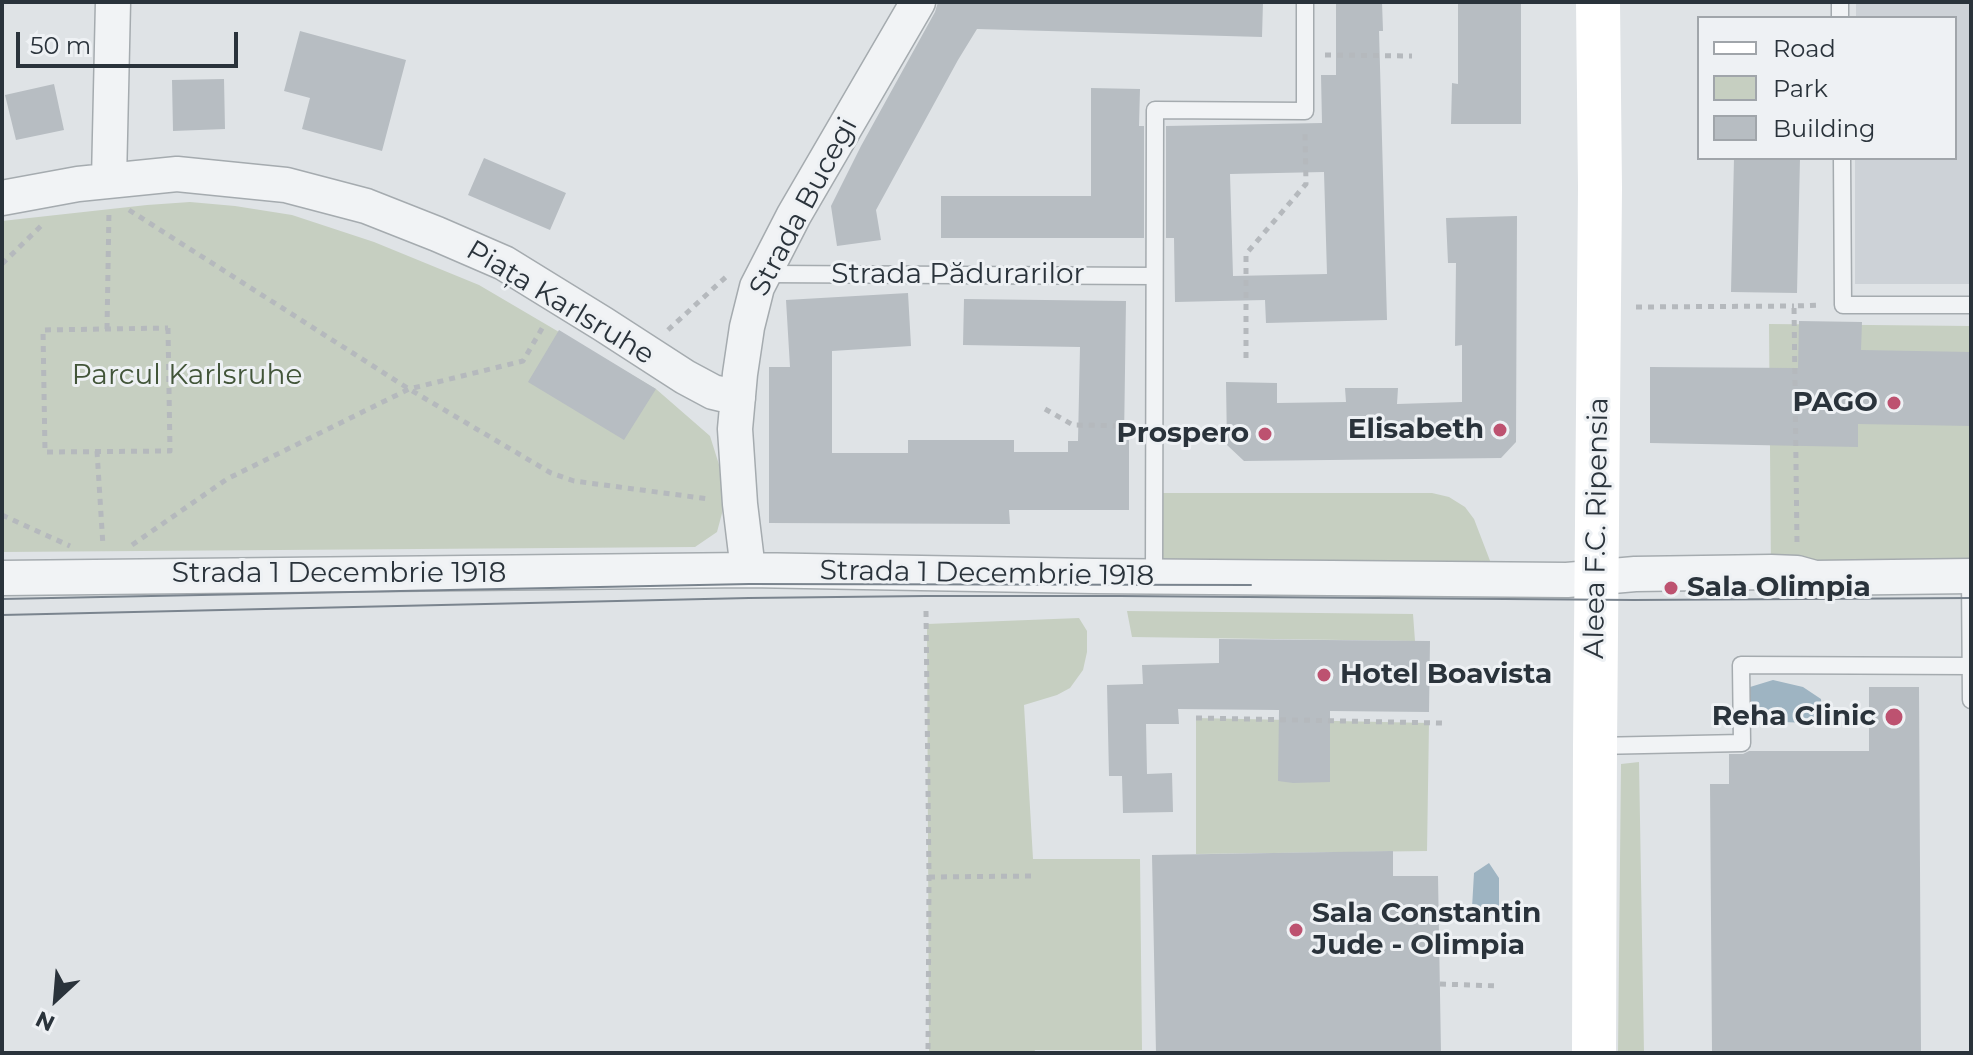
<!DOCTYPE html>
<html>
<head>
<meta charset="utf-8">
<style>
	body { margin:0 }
	#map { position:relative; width:1973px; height:1055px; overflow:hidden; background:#dfe3e6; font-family:Montserrat,sans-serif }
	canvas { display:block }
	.frame { position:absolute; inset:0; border:4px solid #2a333b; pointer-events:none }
	.legend { position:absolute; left:1697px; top:16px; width:260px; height:144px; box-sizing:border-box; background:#eef1f4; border:2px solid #a0a5aa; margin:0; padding:10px 14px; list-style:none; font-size:24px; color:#2a333b }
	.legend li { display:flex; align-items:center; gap:16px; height:40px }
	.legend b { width:40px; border:2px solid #a0a5aa }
	.north { position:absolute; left:16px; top:959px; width:80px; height:80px; -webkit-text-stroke:6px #eef1f4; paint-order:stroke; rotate:206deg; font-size:22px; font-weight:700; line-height:32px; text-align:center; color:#2a333b }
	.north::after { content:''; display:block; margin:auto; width:28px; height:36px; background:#2a333b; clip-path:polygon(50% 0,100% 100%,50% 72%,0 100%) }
	.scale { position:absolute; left:16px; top:32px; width:222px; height:36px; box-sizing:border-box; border:4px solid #2a333b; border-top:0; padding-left:10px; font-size:24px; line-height:28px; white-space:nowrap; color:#2a333b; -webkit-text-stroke:6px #eef1f4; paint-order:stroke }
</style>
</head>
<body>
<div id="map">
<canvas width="1973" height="1055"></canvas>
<div class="frame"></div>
<ul class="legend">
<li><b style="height:10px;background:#fff"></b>Road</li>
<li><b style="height:22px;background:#c6cfc1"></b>Park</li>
<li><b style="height:22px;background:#b7bdc2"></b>Building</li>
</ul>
<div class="north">N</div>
<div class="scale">50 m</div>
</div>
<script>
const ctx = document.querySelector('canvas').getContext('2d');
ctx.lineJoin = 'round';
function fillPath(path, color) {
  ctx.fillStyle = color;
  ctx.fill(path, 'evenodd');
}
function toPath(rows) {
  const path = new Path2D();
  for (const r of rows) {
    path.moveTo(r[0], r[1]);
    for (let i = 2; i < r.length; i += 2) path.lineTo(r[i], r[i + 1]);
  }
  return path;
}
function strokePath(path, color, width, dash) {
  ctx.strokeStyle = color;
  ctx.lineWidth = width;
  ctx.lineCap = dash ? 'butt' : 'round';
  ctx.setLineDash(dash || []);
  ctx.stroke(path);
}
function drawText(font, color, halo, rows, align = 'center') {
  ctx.font = font + ' Montserrat,sans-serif';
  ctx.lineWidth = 6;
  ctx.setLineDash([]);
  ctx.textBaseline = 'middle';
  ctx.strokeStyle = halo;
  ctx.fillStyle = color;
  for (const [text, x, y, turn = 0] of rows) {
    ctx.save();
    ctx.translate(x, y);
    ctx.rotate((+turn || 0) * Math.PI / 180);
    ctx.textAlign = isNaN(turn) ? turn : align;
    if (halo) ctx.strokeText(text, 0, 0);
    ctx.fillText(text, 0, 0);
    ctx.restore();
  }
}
fillPath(toPath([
	[1856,2,1971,2,1971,284,1855,284,1855,158,1955,158,1955,18,1856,18]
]), '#cdd2d7');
fillPath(toPath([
	[190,202,235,206,292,215,374,242,479,285,656,389,710,436,721,471,725,502,717,532,695,547,2,552,2,221,147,205],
	[1769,324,1971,326,1971,573,1771,572],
	[1154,493,1432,493,1449,497,1465,507,1474,519,1497,579,1154,576],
	[1127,611,1413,614,1415,641,1132,637],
	[1079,618,1087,631,1087,652,1083,670,1070,688,1057,695,1024,705,1033,859,1140,859,1142,1050,1035,1050,1034,1053,929,1053,927,624],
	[1196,718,1429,723,1427,851,1196,854],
	[1639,762,1644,1053,1618,1053,1621,764]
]), '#c6cfc1');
fillPath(toPath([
	[1773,680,1803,687,1821,699,1822,715,1808,723,1783,722,1756,717,1744,703,1750,687],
	[1489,863,1499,878,1499,908,1484,922,1472,908,1474,873]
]), '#9eb4c2');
fillPath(toPath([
	[938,2,1263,2,1262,37,977,29,958,60,876,210,881,240,837,246,831,206,861,146,935,12],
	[1336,2,1382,2,1383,31,1379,31,1387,320,1266,323,1265,300,1175,302,1174,238,1166,238,1166,126,1322,123,1321,75,1336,75],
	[1324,172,1327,274,1233,276,1230,174],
	[1458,2,1521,2,1521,124,1451,124,1452,83,1458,84],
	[300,31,406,60,382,151,302,129,310,98,284,91],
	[224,79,225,129,173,131,172,80],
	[54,84,64,130,16,140,5,95],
	[1091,88,1140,89,1139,126,1144,126,1144,238,941,238,941,196,1091,196],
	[484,158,566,193,550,230,468,195],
	[1734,158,1800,158,1797,293,1731,292],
	[1517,216,1516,442,1501,458,1244,461,1227,445,1226,382,1277,383,1277,403,1346,402,1345,388,1398,388,1397,404,1462,402,1462,345,1455,346,1456,263,1448,263,1446,218],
	[908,293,911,346,832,351,832,453,908,453,908,440,1014,440,1014,452,1068,452,1068,441,1078,441,1080,347,963,345,964,299,1126,301,1124,440,1129,440,1129,510,1009,510,1010,524,769,523,769,367,790,367,786,300],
	[1799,321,1862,322,1861,350,1971,352,1971,426,1858,424,1858,447,1650,443,1650,367,1798,368],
	[559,330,656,389,624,440,528,382],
	[1219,639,1430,641,1429,712,1330,711,1330,782,1293,783,1278,781,1279,710,1178,709,1179,724,1146,724,1147,774,1172,773,1173,812,1123,813,1122,776,1109,776,1107,685,1143,684,1142,665,1219,663],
	[1869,687,1919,687,1921,1053,1712,1053,1710,784,1729,784,1729,754,1743,754,1749,751,1869,751],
	[1393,851,1393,876,1438,876,1441,1053,1156,1053,1152,855]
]), '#b7bdc2');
const service = toPath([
	[1840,2,1840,18],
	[1842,158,1843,305,1971,305],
	[764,274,1154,276],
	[1154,576,1155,110,1305,111,1305,2],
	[1970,576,1971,700],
	[1595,746,1742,743,1741,665,1971,666]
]);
const minor = toPath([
	[109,180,113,2],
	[2,198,78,184,177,174,286,185,366,206,437,234,504,263,603,324,685,377,713,392,738,398],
	[748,570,740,504,735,429,740,374,747,327,757,287,794,215,918,2],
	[2,578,748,570,1094,576,1567,580,1635,574,1771,572,1797,573,1815,578,1971,576]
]);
strokePath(service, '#a5abaf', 19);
strokePath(minor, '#a5abaf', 37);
strokePath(toPath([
	[1325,55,1412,56],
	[129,210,409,389,551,473,574,481,709,499],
	[2,264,44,223],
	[1636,307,1794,306],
	[168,328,170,451,45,452,43,330,168,328],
	[107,329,109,210],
	[668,330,728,275],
	[1246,358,1246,254,1306,184,1305,132],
	[1045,409,1073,425,1132,426],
	[97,451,103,546],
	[2,515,70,546],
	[1797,542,1794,306,1821,305],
	[132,545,227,479,409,389,523,361,544,325],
	[926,611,929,877,928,1053],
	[1196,718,1442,723],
	[929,877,1033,876],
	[1440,984,1499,986]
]), '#b5b9bd', 5, [6, 6]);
strokePath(service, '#f1f3f5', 16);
strokePath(minor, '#f1f3f5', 34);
strokePath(toPath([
	[1594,1053,1595,746,1600,188,1598,2]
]), '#fff', 44);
strokePath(toPath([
	[2,599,749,584,1251,585],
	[2,615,749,598,925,596,1119,596,1634,600,1971,598]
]), '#7a848e', 2);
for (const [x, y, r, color] of [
	[1894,403,8,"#bd5270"],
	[1500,430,8,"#bd5270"],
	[1265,434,8,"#bd5270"],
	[1671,588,8,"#bd5270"],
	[1324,675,8,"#bd5270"],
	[1894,717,10,"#bd5270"],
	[1296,930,8,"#bd5270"]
]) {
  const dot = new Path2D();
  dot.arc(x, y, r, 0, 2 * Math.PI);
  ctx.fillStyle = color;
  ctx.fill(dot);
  strokePath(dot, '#eef1f4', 3);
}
drawText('28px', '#2a333b', '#eef1f4', [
	["Strada Bucegi",804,207,-62],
	["Strada Pădurarilor",958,275],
	["Piața Karlsruhe",560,303,31],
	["Aleea F.C. Ripensia",1597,528,-89],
	["Strada 1 Decembrie 1918",339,574],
	["Strada 1 Decembrie 1918",987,574,1]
]);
drawText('28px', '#425539', '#eef1f4', [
	["Parcul Karlsruhe",187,376]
]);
drawText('bold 28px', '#2a333b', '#eef1f4', [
	["PAGO",1878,403],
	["Elisabeth",1484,430],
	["Prospero",1249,434],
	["Sala Olimpia",1687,588,"left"],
	["Hotel Boavista",1340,675,"left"],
	["Reha Clinic",1876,717],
	["Sala Constantin",1312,914,"left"],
	["Jude - Olimpia",1312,946,"left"]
], 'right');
</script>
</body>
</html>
